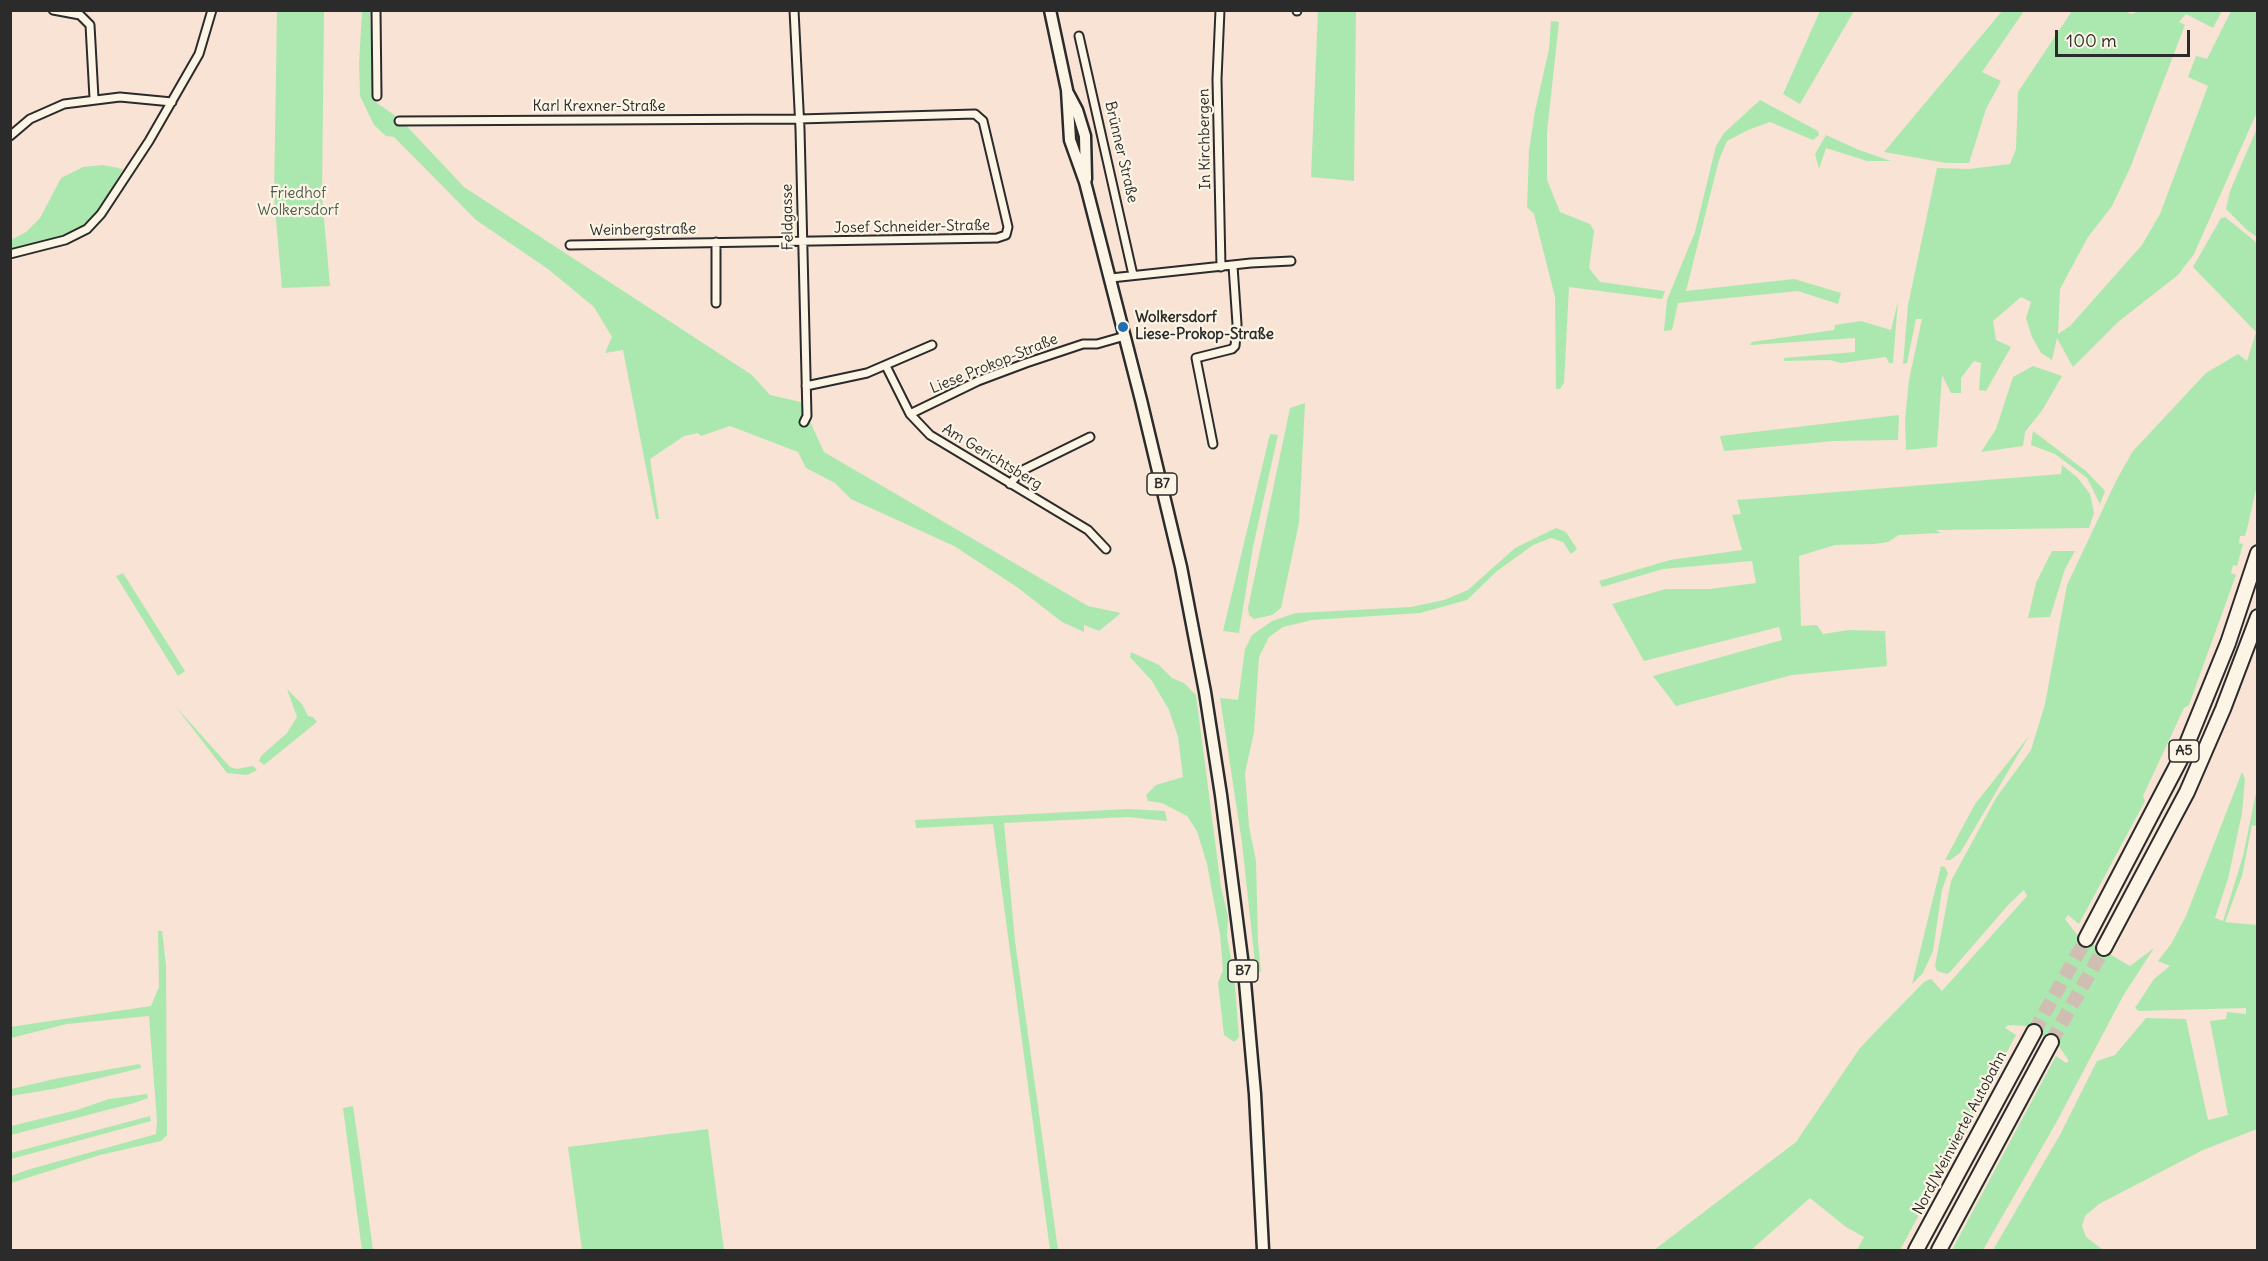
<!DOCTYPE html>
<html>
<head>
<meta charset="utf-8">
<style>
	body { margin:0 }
	#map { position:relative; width:2268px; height:1261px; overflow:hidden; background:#f9e3d4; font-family:Delius,sans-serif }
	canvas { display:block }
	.frame { position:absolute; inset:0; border:12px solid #2b2b2b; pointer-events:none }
	.scale { position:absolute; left:2055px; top:30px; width:135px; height:27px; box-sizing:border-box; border:3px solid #2b2b2b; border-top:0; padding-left:8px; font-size:18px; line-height:21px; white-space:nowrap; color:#2b2b2b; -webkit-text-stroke:4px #fcf5e5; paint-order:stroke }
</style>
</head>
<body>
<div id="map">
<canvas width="2268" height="1261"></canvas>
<div class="frame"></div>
<div class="scale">100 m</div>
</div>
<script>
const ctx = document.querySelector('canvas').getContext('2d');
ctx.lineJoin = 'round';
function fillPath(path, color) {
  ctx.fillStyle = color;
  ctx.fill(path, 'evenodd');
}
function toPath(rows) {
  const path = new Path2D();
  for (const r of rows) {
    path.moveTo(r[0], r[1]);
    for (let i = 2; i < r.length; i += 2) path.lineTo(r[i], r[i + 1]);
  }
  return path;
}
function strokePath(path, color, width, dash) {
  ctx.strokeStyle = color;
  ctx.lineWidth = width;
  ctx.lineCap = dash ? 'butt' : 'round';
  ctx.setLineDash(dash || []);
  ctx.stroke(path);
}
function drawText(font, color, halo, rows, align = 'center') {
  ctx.font = font + ' Delius,sans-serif';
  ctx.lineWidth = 4.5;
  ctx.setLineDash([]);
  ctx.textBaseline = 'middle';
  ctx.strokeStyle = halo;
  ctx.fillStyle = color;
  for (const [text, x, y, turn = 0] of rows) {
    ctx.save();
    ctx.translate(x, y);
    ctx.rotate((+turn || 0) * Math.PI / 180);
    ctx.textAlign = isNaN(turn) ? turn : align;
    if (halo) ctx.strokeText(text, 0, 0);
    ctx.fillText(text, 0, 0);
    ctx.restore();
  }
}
fillPath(toPath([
	[2003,10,2024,11,1982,72,2001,81,1986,109,1969,163,1946,163,1884,152],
	[2144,10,2222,11,2213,28,2186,14,2179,22,2185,25,2130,168,2112,206,2088,237,2060,289,2058,334,2070,326,2142,245,2160,214,2208,86,2188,77,2196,56,2207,59,2231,11,2253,11,2258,14,2257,112,2194,254,2178,275,2118,322,2073,367,2057,338,2052,360,2041,353,2032,337,2026,318,2031,302,2021,297,1993,321,1996,340,2011,347,1986,391,1979,390,1981,363,1974,361,1961,378,1961,393,1951,393,1942,375,1937,447,1906,450,1905,420,1909,380,1922,319,1916,319,1907,363,1903,364,1908,305,1937,168,1969,169,2010,164,2016,149,2018,92,2072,11,2125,11,2131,14],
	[277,11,324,11,322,196,330,286,282,288,274,197],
	[362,11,370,11,374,101,400,119,464,187,752,375,770,395,801,402,824,452,1088,606,1121,613,1099,631,1084,625,1084,632,1062,622,1017,587,954,546,851,499,835,483,806,468,798,452,730,426,701,436,698,433,684,436,650,459,659,519,656,519,623,350,605,353,612,337,594,307,548,269,476,220,394,137,386,136,374,125,360,96,359,64],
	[1318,11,1356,11,1354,181,1311,177],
	[1820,11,1854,11,1800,104,1783,94],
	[1551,21,1559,22,1547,132,1547,180,1560,212,1590,224,1594,231,1589,268,1600,282,1665,291,1662,299,1569,287,1564,383,1560,389,1556,389,1555,297,1534,214,1527,207,1529,150,1535,111,1549,49],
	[1760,100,1818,131,1819,135,1813,140,1770,122,1748,130,1727,141,1719,160,1686,291,1794,279,1841,293,1838,304,1798,291,1678,303,1672,330,1664,331,1667,300,1695,232,1716,146,1724,133],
	[2257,128,2257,237,2247,230,2226,209,2230,191],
	[1826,135,1859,150,1891,161,1867,161,1826,148,1819,169,1815,154],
	[103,165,123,169,98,212,82,227,53,240,11,249,11,240,26,232,40,218,61,178,83,167],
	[2225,217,2257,243,2257,485,2247,529,2245,536,2240,536,2239,543,2243,544,2237,566,2233,565,2231,573,2236,575,2189,705,2184,708,2143,796,2145,801,2079,924,2068,915,2065,919,2077,935,2130,966,2154,948,2123,996,2056,1123,1983,1250,1952,1250,2056,1056,2066,1063,2069,1061,2058,1045,2025,1026,2008,1025,2005,1028,2016,1035,1900,1250,1857,1250,1864,1237,1846,1227,1810,1198,1751,1250,1654,1250,1796,1142,1860,1048,1880,1027,1924,982,1931,979,1942,991,2027,896,2024,890,2009,904,1951,971,1947,974,1937,971,1935,966,1951,881,1996,798,2031,750,2045,704,2067,585,2117,479,2133,451,2206,373,2238,354,2247,361,2256,332,2193,267,2221,218],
	[1898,301,1893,363,1889,363,1886,357,1841,363,1830,360,1784,361,1784,358,1855,352,1855,338,1750,345,1752,342,1834,330,1835,325,1861,321,1891,330],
	[2033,366,2062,376,2043,409,2025,432,2023,446,1981,452,1996,429,2013,377],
	[1305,403,1299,523,1281,608,1272,615,1254,619,1249,615,1248,608,1290,408],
	[1899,415,1898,440,1834,441,1724,451,1720,436],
	[2033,431,2086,471,2105,491,2100,504,2087,478,2055,454,2031,445],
	[1270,434,1278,435,1253,547,1239,633,1223,631],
	[2062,465,2077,477,2090,494,2094,513,2089,528,1936,530,1941,533,1899,535,1888,542,1874,544,1835,545,1799,556,1801,626,1817,625,1823,634,1849,630,1885,631,1887,666,1792,675,1676,706,1653,676,1782,640,1779,627,1644,661,1612,604,1666,589,1710,589,1756,583,1752,561,1663,569,1602,587,1599,581,1670,560,1742,550,1732,515,1741,514,1737,500,2061,474],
	[1556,528,1566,532,1577,549,1571,554,1563,542,1551,538,1533,545,1497,571,1467,600,1420,613,1312,620,1283,627,1269,637,1259,657,1254,732,1245,773,1249,826,1256,861,1258,941,1261,972,1256,972,1242,843,1220,698,1238,700,1245,649,1252,635,1272,621,1296,613,1411,607,1444,600,1468,590,1515,548],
	[2052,551,2075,551,2065,569,2050,617,2028,618,2036,583],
	[123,573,185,671,178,676,116,576],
	[1131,652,1159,665,1172,678,1184,683,1196,695,1221,887,1228,916,1227,937,1234,974,1239,1037,1234,1042,1224,1035,1218,983,1223,970,1220,934,1207,864,1197,831,1187,816,1162,803,1148,801,1146,795,1156,785,1183,777,1178,737,1169,710,1152,681,1130,657],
	[287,689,302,704,308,716,313,717,317,722,264,765,259,761,261,756,287,733,297,717],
	[176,707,230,767,237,769,253,766,257,770,247,775,227,773],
	[2029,736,1960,853,1950,860,1945,860,1975,804],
	[2242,772,2245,779,2242,813,2228,879,2215,918,2223,921,2243,856,2257,788,2257,826,2252,825,2242,876,2225,922,2257,925,2257,1129,2203,1150,2099,1204,2085,1216,2082,1226,2086,1237,2103,1250,1993,1250,2061,1133,2097,1061,2115,1055,2146,1018,2186,1019,2208,1120,2228,1115,2210,1021,2226,1019,2227,1012,2246,1014,2246,1008,2139,1011,2135,1008,2154,979,2170,966,2158,961,2171,944,2186,916],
	[1128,809,1165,811,1167,821,1128,817,1004,823,1015,941,1058,1250,1050,1250,993,824,916,828,915,820],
	[1941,866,1945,867,1948,873,1942,890,1933,951,1923,973,1912,984],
	[158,931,162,931,166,965,167,1135,161,1141,100,1155,11,1183,11,1176,27,1170,156,1134,157,1121,149,1016,67,1024,11,1038,10,1027,151,1006,159,987],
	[140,1064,141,1068,59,1088,11,1096,11,1089,59,1078],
	[147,1094,148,1098,134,1103,11,1135,11,1126,77,1110,109,1099],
	[353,1106,360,1155,373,1250,362,1250,343,1108],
	[150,1116,151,1121,11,1159,11,1153],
	[708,1129,724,1250,582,1250,568,1147]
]), '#abe8af');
strokePath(toPath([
	[2034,1032,2086,939],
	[2051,1042,2104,948]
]), '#d0beb2', 14, [14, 7]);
const minor = toPath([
	[53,10,80,15,90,25,94,98],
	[376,10,377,96],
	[794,10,800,129,807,416,804,422],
	[1220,10,1217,79,1221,267],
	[1297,11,1297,10],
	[1079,36,1133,275],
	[399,121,799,119,975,114,983,121,1008,227,1006,235,997,238,570,245],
	[10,136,30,119,64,104,120,97,172,102],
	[716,242,716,303],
	[10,254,65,240,87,229,101,214,149,141,199,54,212,10],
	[1111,278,1251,263,1291,261],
	[886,366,910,414,930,435,1088,530,1106,549],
	[806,386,867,373,932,345],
	[910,414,978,381,1026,363,1083,344,1097,344,1125,336],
	[1213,444,1196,358,1232,349,1235,346,1237,324,1233,266],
	[1010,484,1021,471,1090,437]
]);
const primary = toPath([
	[1050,10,1067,90,1070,140,1085,182,1141,400,1181,567,1205,692,1221,795,1245,982,1255,1094,1263,1250],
	[1068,93,1077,110,1085,136,1086,179]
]);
const motorway = toPath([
	[2086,939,2182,756,2228,643,2258,553],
	[2104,948,2187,792,2223,709,2258,617],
	[1916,1250,2034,1032],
	[1939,1250,2051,1042]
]);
strokePath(minor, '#2b2b2b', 11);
strokePath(primary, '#2b2b2b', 15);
strokePath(motorway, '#2b2b2b', 18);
strokePath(minor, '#fcf5e5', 7);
strokePath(primary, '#fcf5e5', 10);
strokePath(motorway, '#fcf5e5', 14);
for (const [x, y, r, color] of [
	[1123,327,6,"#1f6fb2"]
]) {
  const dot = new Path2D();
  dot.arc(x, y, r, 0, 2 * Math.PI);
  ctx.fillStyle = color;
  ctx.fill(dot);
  strokePath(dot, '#fcf5e5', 2);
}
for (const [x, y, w] of [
	[1162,484,30],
	[2184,751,30],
	[1243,971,30]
]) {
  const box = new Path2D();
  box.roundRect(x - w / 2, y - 11, w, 22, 4.5);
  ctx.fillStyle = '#fcf5e5';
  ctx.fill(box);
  strokePath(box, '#2b2b2b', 1.5);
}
drawText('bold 14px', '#2b2b2b', null, [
	["B7",1162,484],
	["A5",2184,751],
	["B7",1243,971]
]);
drawText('15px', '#2b2b2b', '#fcf5e5', [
	["Karl Krexner-Straße",599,107],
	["In Kirchbergen",1205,139,-91],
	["Brünner Straße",1121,152,77],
	["Feldgasse",788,217,-91],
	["Josef Schneider-Straße",912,227,-1],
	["Weinbergstraße",643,230,-1],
	["Liese Prokop-Straße",994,364,-22],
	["Am Gerichtsberg",992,457,31],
	["Nord/Weinviertel Autobahn",1960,1133,-62]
]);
drawText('15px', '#4b5a4c', '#fcf5e5', [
	["Friedhof",298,194],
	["Wolkersdorf",298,211]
]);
drawText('bold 15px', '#2b2b2b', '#fcf5e5', [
	["Wolkersdorf",1135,318],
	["Liese-Prokop-Straße",1135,335]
], 'left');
</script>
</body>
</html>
